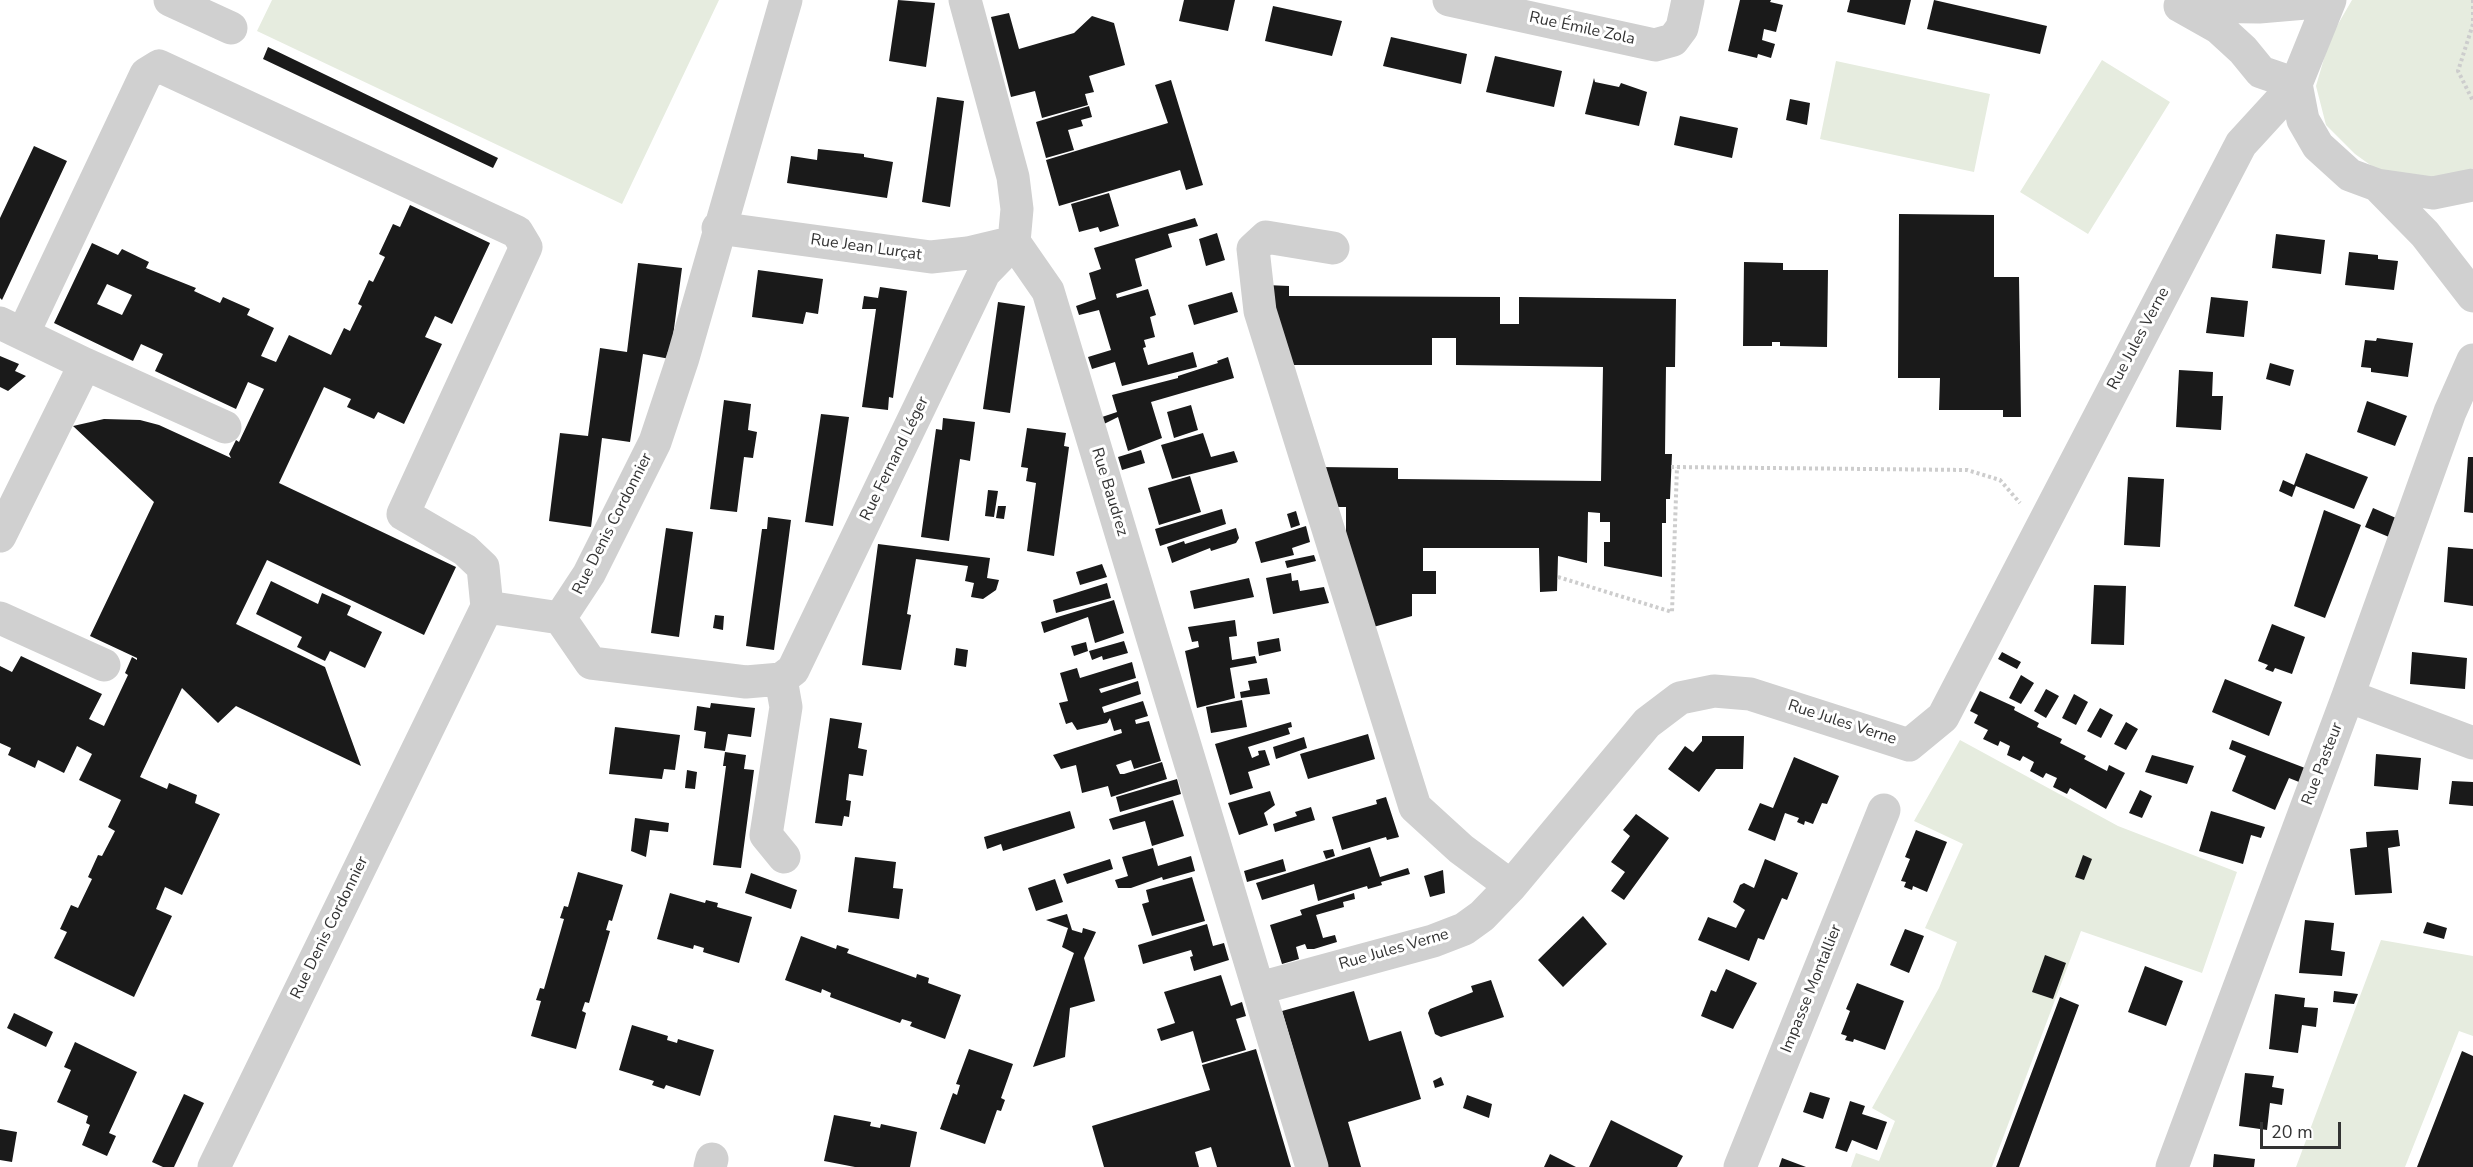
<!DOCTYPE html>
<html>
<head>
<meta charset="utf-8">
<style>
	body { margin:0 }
	#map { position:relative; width:2473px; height:1167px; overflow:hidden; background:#fff; font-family:"Nunito Sans",sans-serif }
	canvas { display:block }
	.scale { position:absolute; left:2260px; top:1122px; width:81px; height:27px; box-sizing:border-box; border:3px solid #333; border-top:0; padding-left:8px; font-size:18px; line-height:21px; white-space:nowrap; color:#333; -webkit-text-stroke:4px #fff; paint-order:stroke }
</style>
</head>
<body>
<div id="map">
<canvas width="2473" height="1167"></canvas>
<div class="scale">20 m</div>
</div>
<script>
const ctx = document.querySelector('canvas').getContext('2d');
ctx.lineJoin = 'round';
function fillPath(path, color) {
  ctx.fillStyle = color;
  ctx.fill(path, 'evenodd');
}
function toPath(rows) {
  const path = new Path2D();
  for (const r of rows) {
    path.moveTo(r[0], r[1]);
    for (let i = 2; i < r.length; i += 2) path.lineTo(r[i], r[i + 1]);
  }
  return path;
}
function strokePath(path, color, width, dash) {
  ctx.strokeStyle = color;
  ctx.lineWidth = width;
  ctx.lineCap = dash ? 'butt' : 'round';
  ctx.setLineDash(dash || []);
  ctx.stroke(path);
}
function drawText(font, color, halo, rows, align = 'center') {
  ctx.font = font + ' "Nunito Sans",sans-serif';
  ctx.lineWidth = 6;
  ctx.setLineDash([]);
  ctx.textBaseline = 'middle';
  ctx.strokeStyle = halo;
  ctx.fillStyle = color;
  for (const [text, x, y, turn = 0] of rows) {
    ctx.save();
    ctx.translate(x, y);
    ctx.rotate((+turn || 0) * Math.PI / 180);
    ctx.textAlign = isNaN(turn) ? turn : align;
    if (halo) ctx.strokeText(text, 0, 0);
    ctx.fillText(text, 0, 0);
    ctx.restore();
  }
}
fillPath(toPath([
	[272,0,719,0,622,204,257,31],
	[2352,0,2473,0,2473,168,2459,174,2433,177,2376,169,2355,154,2326,125,2316,86,2330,38],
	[2102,60,2170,102,2088,234,2020,192],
	[1836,61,1990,94,1974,172,1820,139],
	[1960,740,2118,826,2237,872,2202,973,2081,931,1992,1167,1851,1167,1856,1153,1879,1161,1895,1121,1872,1108,1939,988,1957,942,1925,928,1963,844,1914,821],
	[2381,940,2473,956,2473,1036,2459,1031,2405,1167,2296,1167]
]), '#e6ecdf');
fillPath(toPath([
	[898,0,935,3,926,67,889,61],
	[1184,0,1235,0,1228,31,1179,21],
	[1740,0,1771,0,1770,2,1783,5,1776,32,1764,29,1762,40,1775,44,1771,58,1758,54,1757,58,1728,51],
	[1850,0,1911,0,1905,25,1847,12],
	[1934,0,2047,26,2040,54,1927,29],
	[1273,6,1342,21,1332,56,1265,41],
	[1009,13,1019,49,1074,33,1092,16,1114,23,1125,65,1089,76,1094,92,1085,94,1088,105,1042,118,1035,91,1011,97,991,17],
	[1391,37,1467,54,1461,84,1383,66],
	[268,47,498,158,493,168,263,59],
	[1495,56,1562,71,1554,107,1486,92],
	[1594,78,1595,82,1619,87,1621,83,1647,92,1639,126,1585,114],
	[1171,80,1203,185,1186,190,1180,170,1059,206,1046,160,1168,123,1155,85],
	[937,97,964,101,950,207,922,202],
	[1790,99,1810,103,1807,125,1786,120],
	[1089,106,1092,117,1081,120,1083,126,1068,130,1074,150,1046,158,1036,122],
	[1680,116,1738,128,1732,158,1674,145],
	[34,146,67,161,2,300,0,298,0,218],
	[818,149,864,154,864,157,893,162,887,198,787,183,791,156,817,160],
	[1109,193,1119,226,1100,232,1098,227,1079,232,1071,204],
	[410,205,490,243,452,324,435,316,425,337,442,344,404,424,378,412,374,419,347,407,351,399,324,387,279,483,456,567,424,635,267,560,236,624,325,667,361,766,236,706,218,723,182,688,140,777,167,789,169,783,197,795,195,803,220,814,182,895,165,887,156,909,172,916,134,997,54,958,67,932,60,929,71,905,78,908,92,879,88,877,98,855,102,856,115,831,108,827,121,800,79,780,92,754,77,746,64,773,38,760,35,768,8,755,11,748,0,743,0,666,12,672,21,656,102,694,89,719,104,726,128,675,125,673,132,657,137,660,137,658,90,636,154,502,73,426,104,419,140,420,159,425,231,458,229,454,236,440,239,442,264,389,248,382,236,409,155,371,163,354,141,344,133,361,54,323,92,243,118,255,122,249,149,262,146,268,196,288,194,291,220,303,223,297,250,309,247,315,274,328,261,356,276,362,289,335,331,355,344,328,350,331,362,306,358,304,369,280,373,282,385,257,379,254,393,224,400,227],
	[107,284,132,295,122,315,97,304],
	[1899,214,1994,215,1994,277,2019,277,2021,417,2003,417,2003,410,1939,410,1940,378,1898,378],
	[1195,218,1198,226,1168,234,1172,247,1135,259,1142,286,1116,294,1117,298,1148,289,1156,315,1150,317,1155,337,1144,340,1146,347,1143,348,1148,365,1193,352,1197,367,1122,386,1115,362,1092,369,1088,357,1111,350,1099,310,1079,315,1076,306,1096,299,1089,273,1101,269,1094,248],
	[1217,233,1225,260,1206,266,1199,239],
	[2276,234,2325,240,2321,274,2272,268],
	[2349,252,2378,255,2378,259,2398,261,2394,290,2345,285],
	[1744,262,1783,263,1783,270,1828,270,1827,347,1780,346,1780,342,1772,342,1772,346,1743,346],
	[638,263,682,268,670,359,643,354,630,442,602,438,591,527,549,521,560,433,588,436,600,348,627,352],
	[758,270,823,279,818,314,806,312,803,324,752,317],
	[1266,285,1289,286,1289,296,1500,297,1500,324,1519,324,1519,297,1676,299,1675,367,1666,367,1665,454,1672,454,1670,499,1666,499,1666,523,1662,523,1662,577,1604,566,1604,542,1610,542,1610,522,1600,522,1600,513,1588,512,1587,563,1558,556,1557,591,1540,592,1539,548,1423,548,1423,571,1436,571,1436,594,1412,594,1412,616,1370,628,1346,558,1346,507,1331,507,1319,467,1398,468,1398,479,1601,481,1603,367,1456,365,1456,338,1432,338,1432,365,1284,365],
	[880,287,907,291,893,398,889,397,888,410,862,407,876,309,862,309,864,296,878,298],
	[1232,292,1238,312,1194,325,1188,305],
	[2211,297,2248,301,2244,337,2206,333],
	[998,302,1025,306,1010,413,983,409],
	[2377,338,2413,343,2408,377,2371,372,2371,368,2361,367,2365,340,2376,341],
	[0,356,19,364,15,371,26,376,8,391,0,387],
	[1228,357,1234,378,1151,402,1162,438,1128,451,1118,417,1104,424,1102,417,1117,412,1112,395,1178,378,1178,376,1218,363,1217,361],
	[2270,363,2294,370,2290,386,2266,379],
	[2179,370,2213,372,2212,396,2223,396,2221,430,2176,427],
	[724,400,751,404,748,430,757,432,753,458,744,457,737,512,710,509],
	[2367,401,2407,416,2395,446,2357,432],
	[1191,405,1198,430,1174,438,1167,412],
	[821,414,849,417,833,526,805,522],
	[943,418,975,422,970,461,960,459,949,541,921,537,936,429,942,430],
	[1027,428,1066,433,1064,446,1069,447,1054,556,1027,551,1036,483,1026,481,1028,468,1021,467],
	[1203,433,1211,457,1234,451,1238,462,1172,479,1161,445],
	[1141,450,1145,463,1122,470,1118,457],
	[2306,453,2368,477,2354,509,2296,486,2292,497,2279,491,2283,480,2294,485],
	[2468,457,2473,457,2473,513,2464,512],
	[1190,476,1201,512,1159,525,1148,488],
	[2128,477,2164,479,2160,547,2124,545],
	[988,490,998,491,994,517,985,516],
	[998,506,1006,506,1004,519,996,518],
	[2373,508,2396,518,2389,537,2365,527],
	[1222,509,1226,524,1160,546,1155,529],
	[2324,510,2361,525,2325,618,2294,606],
	[1296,511,1300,525,1291,528,1287,514],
	[768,517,791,520,774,650,746,646,762,529,767,529],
	[1306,526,1310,542,1292,548,1294,555,1261,563,1255,542],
	[666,528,693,532,679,637,651,633],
	[1236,528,1239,538,1236,543,1211,551,1210,548,1172,563,1167,547,1184,541,1185,544],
	[878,544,990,558,987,578,999,580,996,590,983,599,971,597,974,583,965,581,968,566,916,559,907,614,911,615,901,670,862,665],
	[2448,547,2473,549,2473,606,2444,602],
	[1314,555,1316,561,1287,568,1285,561],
	[1102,564,1107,577,1080,585,1076,572],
	[1291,573,1292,581,1298,580,1300,591,1324,587,1329,603,1273,614,1266,578],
	[1249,578,1254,597,1194,609,1190,591],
	[271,581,318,604,322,593,351,606,347,615,382,632,365,668,330,651,325,661,297,647,302,637,256,614],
	[1107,583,1111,598,1056,613,1053,600],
	[2094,585,2126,586,2124,645,2091,644],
	[1114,600,1124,633,1095,643,1088,617,1044,633,1041,622],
	[715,615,724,616,723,630,713,628],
	[1235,620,1237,636,1229,637,1232,660,1255,656,1257,663,1230,668,1235,698,1197,708,1185,651,1199,647,1198,641,1192,642,1188,627],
	[2272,624,2305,637,2292,674,2275,668,2273,672,2265,669,2268,665,2258,661],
	[1279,638,1281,651,1259,656,1257,642],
	[1124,641,1128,653,1103,660,1102,656,1092,660,1089,651],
	[1086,642,1088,651,1074,656,1071,646],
	[956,648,968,650,966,667,954,665],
	[2002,652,2021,662,2017,669,1998,659],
	[2412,652,2467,658,2465,689,2410,684],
	[1132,662,1136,678,1099,689,1101,693,1138,681,1141,694,1102,707,1104,713,1143,701,1148,716,1135,720,1136,724,1149,721,1161,761,1134,769,1131,760,1116,765,1120,774,1124,774,1162,762,1167,779,1111,797,1108,786,1082,793,1076,765,1061,769,1053,755,1122,733,1121,729,1114,731,1110,718,1107,723,1077,730,1072,722,1066,724,1059,703,1068,701,1060,673,1077,668,1080,678],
	[2021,675,2034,683,2021,704,2009,698],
	[1267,678,1270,694,1241,698,1240,692,1250,690,1248,681],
	[2225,679,2282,702,2269,736,2212,712],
	[2046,689,2059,696,2046,718,2034,711],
	[1980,691,2015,707,2014,710,2039,723,2037,727,2062,739,2060,743,2086,756,2084,759,2107,771,2109,765,2125,773,2106,809,2070,788,2067,794,2053,787,2057,778,2046,773,2043,778,2030,771,2034,762,2023,756,2020,761,2007,755,2010,746,2000,741,1998,746,1983,739,1988,730,1974,723,1978,715,1970,711],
	[2074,694,2088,702,2076,725,2062,718],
	[1242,700,1247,727,1211,733,1206,707],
	[711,703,755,708,751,737,728,734,725,751,704,748,706,732,694,730,697,706,710,708],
	[2100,708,2113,715,2101,738,2087,731],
	[830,718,862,723,858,748,867,750,863,776,849,774,846,800,851,801,849,817,844,816,842,826,815,823],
	[1291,722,1292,727,1288,728,1290,734,1248,747,1252,758,1259,755,1258,751,1265,750,1270,765,1248,772,1253,788,1230,795,1215,744],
	[2126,722,2138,729,2126,750,2114,744],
	[615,727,680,735,675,770,664,769,662,779,609,774],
	[1368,734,1375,759,1308,779,1300,754],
	[1702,736,1744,736,1743,769,1716,769,1699,792,1668,769,1685,746,1693,752,1702,741],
	[1304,737,1307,748,1276,759,1273,747],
	[2232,740,2305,768,2299,782,2289,778,2275,810,2232,791,2246,756,2229,749],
	[725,752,746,755,744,769,754,770,741,868,713,865,726,766,723,766],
	[2376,754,2421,758,2418,790,2374,786],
	[2152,755,2194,766,2187,784,2145,772],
	[1794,757,1839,776,1827,804,1822,803,1813,824,1805,821,1804,825,1797,822,1799,818,1785,813,1775,841,1748,830,1760,803,1773,808],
	[687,770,697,772,695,789,685,788],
	[1177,779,1181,794,1120,812,1116,797],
	[2452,781,2473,782,2473,806,2449,804],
	[2140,790,2152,796,2142,818,2129,813],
	[1270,791,1275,805,1264,813,1268,825,1239,835,1228,803],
	[1386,797,1399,837,1387,840,1386,837,1342,850,1332,817,1377,804,1376,800],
	[1173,800,1184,836,1152,846,1145,821,1113,830,1109,819],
	[1311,807,1315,820,1275,832,1273,824,1297,816,1295,812],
	[1070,811,1075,828,1003,851,1001,844,987,849,984,837],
	[2211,811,2265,827,2261,838,2251,835,2243,864,2199,851],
	[1636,814,1669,838,1624,900,1611,891,1625,872,1611,862,1630,836,1623,830],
	[635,818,669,823,668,832,650,830,646,857,631,851],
	[1916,830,1947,842,1927,892,1913,886,1912,890,1904,887,1906,882,1901,881,1910,859,1905,857],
	[2398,830,2400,846,2388,848,2392,893,2355,895,2350,849,2367,847,2366,832],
	[1370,847,1380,877,1408,868,1410,874,1381,882,1382,885,1368,889,1367,886,1318,901,1314,884,1262,900,1256,883],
	[1153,848,1158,866,1191,856,1195,871,1163,880,1162,877,1131,888,1118,888,1115,880,1128,876,1122,857],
	[1333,849,1335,856,1326,859,1323,851],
	[2083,855,2092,859,2084,880,2075,877],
	[855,857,896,862,893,888,903,889,899,919,848,912],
	[1110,859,1113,869,1067,884,1063,874],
	[1283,859,1286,871,1247,882,1244,871],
	[1765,859,1798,873,1787,900,1782,898,1764,940,1758,938,1749,961,1698,940,1708,917,1736,928,1745,910,1733,902,1740,885,1744,883,1754,888],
	[1443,870,1445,893,1430,897,1424,876],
	[578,872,623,885,612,921,609,920,606,930,610,931,589,1003,585,1002,582,1011,586,1013,576,1049,531,1036,541,1001,536,1000,540,988,544,989,564,919,560,918,564,906,568,907],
	[751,873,797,890,791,909,745,893],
	[1192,877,1205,921,1152,936,1142,904,1149,902,1146,890],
	[1055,879,1063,902,1036,911,1028,888],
	[670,893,705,903,706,900,718,903,717,907,752,917,739,963,703,952,704,948,694,945,693,949,657,939],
	[1354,893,1355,899,1343,902,1344,907,1316,915,1323,938,1335,935,1337,942,1314,949,1307,949,1305,944,1296,947,1299,959,1282,964,1270,925,1302,915,1300,910],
	[1067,914,1072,930,1082,933,1083,928,1096,932,1084,958,1095,1001,1070,1008,1065,1057,1033,1067,1074,953,1062,947,1068,928,1046,920],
	[1583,916,1607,944,1563,987,1538,960],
	[2305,920,2334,923,2331,950,2345,952,2342,976,2299,973],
	[2427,922,2447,928,2444,939,2423,933],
	[1207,924,1213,946,1224,943,1229,960,1194,971,1190,957,1193,956,1191,950,1143,964,1138,945],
	[1905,929,1924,936,1909,973,1890,965],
	[801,936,836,949,837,945,849,949,847,953,916,978,917,974,929,978,928,983,961,995,945,1039,910,1026,912,1022,902,1019,900,1023,830,997,831,993,822,989,821,993,785,980],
	[2045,955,2066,963,2053,999,2032,992],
	[2145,966,2183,981,2166,1026,2128,1012],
	[1726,969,1757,983,1733,1029,1701,1016,1711,990,1716,992],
	[1221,975,1231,1006,1242,1002,1246,1016,1236,1019,1246,1050,1202,1063,1193,1031,1161,1041,1157,1029,1175,1023,1164,992],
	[1491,980,1504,1017,1441,1037,1435,1034,1428,1013,1430,1009,1473,992,1471,986],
	[1857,983,1904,1001,1885,1050,1854,1039,1853,1042,1845,1040,1847,1036,1841,1034,1850,1011,1846,1009],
	[1354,991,1369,1041,1401,1031,1421,1099,1348,1122,1361,1167,1328,1167,1282,1011],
	[2334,991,2358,994,2354,1004,2333,1002],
	[2275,994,2305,998,2304,1007,2318,1008,2316,1027,2302,1025,2298,1053,2269,1049],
	[2060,997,2079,1005,2019,1167,1996,1167],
	[14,1013,53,1032,46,1047,7,1028],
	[632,1025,668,1036,667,1040,677,1043,678,1039,714,1050,700,1096,666,1085,664,1089,652,1085,654,1081,619,1070],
	[75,1042,137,1072,109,1133,116,1136,107,1156,82,1145,90,1125,86,1123,88,1116,57,1102,71,1070,64,1067],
	[969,1049,1013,1064,1001,1098,1005,1100,1001,1111,997,1110,985,1144,940,1129,953,1093,957,1095,960,1085,956,1084],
	[1256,1049,1291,1167,1217,1167,1211,1147,1195,1152,1199,1167,1104,1167,1092,1126,1210,1090,1202,1065],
	[2462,1051,2473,1056,2473,1167,2417,1167],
	[2245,1073,2274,1076,2272,1087,2284,1089,2282,1105,2270,1103,2267,1130,2239,1126],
	[1441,1077,1444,1085,1435,1088,1433,1081],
	[1810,1092,1830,1098,1823,1119,1803,1112],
	[184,1094,204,1103,174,1167,163,1167,152,1162],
	[1467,1095,1492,1104,1489,1118,1463,1108],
	[1850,1101,1865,1106,1862,1114,1887,1122,1877,1150,1852,1140,1847,1152,1835,1148],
	[834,1115,871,1122,870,1126,880,1128,881,1124,917,1132,910,1167,855,1167,824,1161],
	[1611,1120,1683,1156,1677,1167,1589,1167],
	[0,1129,17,1132,12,1162,0,1160],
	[1550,1154,1576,1167,1544,1167],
	[2214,1154,2255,1159,2254,1167,2213,1167],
	[1782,1158,1806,1167,1779,1167]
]), '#1a1a1a');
strokePath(toPath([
	[2473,0,2473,24,2458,71,2473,101],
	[1671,467,1967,470,2000,480,2020,503],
	[1558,577,1672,612,1677,467]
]), '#cdcdcd', 4, [3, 3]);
strokePath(toPath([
	[170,0,231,28],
	[965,0,1013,177,1017,209,1014,242,1048,291,1312,1167],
	[1449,0,1655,45,1673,40,1682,28,1688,0],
	[2330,0,2296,84,2303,120,2318,146,2350,175,2377,185,2433,193,2473,185],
	[2377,185,2425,234,2473,296],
	[718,228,931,257,968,253,1014,242],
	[1333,248,1266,237,1253,249,1260,311,1415,807,1461,849,1511,886],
	[0,323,85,364,0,536],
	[23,334,146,74,159,66,517,232,526,247,403,514,465,550,483,567,487,607],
	[85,364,225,427],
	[487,607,560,618],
	[0,618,104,665],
	[560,618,591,663,746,682,781,679,793,670,984,273,1014,242],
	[560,618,589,574,655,442,683,358,786,0],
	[781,679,786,707,766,835,784,857],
	[2348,696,2473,743],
	[1260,988,1433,941,1464,929,1482,916,1511,886,1647,723,1680,698,1714,691,1750,694,1909,745,1943,717,2241,144,2296,84,2261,72,2243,50,2219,28,2180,6,2259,7,2329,1],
	[214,1167,487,607],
	[710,1167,712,1159],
	[1740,1167,1884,810],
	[2172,1167,2348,696,2450,412,2473,360]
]), '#d0d0d0', 33);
drawText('16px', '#333', '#fff', [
	["Rue Émile Zola",1582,29,12],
	["Rue Jean Lurçat",866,248,8],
	["Rue Jules Verne",2139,339,-62],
	["Rue Fernand Léger",895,459,-64],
	["Rue Baudrez",1109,492,73],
	["Rue Denis Cordonnier",613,524,-63],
	["Rue Jules Verne",1842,723,18],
	["Rue Pasteur",2323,764,-69],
	["Rue Denis Cordonnier",330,928,-64],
	["Rue Jules Verne",1394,950,-16],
	["Impasse Montallier",1812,989,-68]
]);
</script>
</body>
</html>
